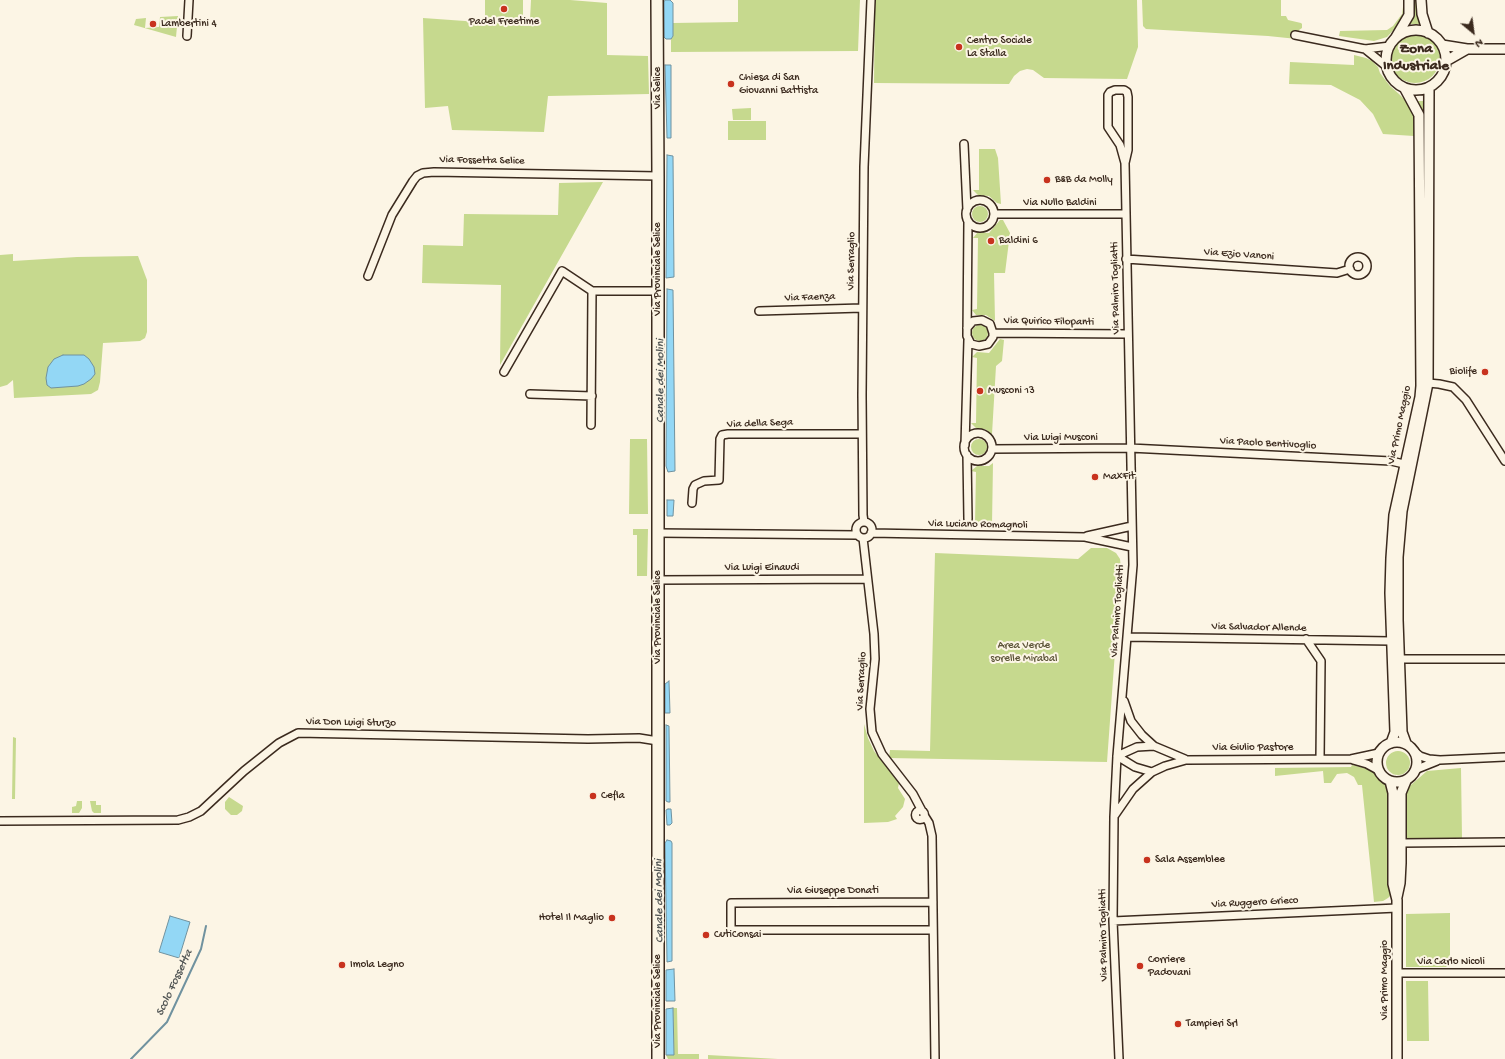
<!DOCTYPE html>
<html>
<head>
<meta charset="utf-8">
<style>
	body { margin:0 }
	#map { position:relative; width:1505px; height:1059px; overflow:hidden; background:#fcf5e5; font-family:"Gochi Hand",sans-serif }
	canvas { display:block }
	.north { position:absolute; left:1453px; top:12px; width:40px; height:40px; -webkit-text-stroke:3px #fcf5e5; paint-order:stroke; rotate:151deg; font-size:11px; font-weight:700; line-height:16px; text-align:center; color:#3b2a1e }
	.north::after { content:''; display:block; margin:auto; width:14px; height:18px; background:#3b2a1e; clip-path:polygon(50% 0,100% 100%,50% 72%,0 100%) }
</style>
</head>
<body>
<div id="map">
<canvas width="1505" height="1059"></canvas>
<div class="north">N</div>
</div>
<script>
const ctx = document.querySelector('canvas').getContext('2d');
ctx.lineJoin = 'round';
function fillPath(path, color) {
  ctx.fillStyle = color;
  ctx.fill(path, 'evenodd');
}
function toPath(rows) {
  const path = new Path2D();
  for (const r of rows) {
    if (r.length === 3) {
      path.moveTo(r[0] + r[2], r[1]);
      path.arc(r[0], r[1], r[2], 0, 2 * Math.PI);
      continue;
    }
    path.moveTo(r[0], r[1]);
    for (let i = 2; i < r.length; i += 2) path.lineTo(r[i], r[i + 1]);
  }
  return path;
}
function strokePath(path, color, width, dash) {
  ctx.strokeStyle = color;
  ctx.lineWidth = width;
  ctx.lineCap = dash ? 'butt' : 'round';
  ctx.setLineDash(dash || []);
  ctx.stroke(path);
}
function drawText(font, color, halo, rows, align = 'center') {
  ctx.font = font + ' "Gochi Hand",sans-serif';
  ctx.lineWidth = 4;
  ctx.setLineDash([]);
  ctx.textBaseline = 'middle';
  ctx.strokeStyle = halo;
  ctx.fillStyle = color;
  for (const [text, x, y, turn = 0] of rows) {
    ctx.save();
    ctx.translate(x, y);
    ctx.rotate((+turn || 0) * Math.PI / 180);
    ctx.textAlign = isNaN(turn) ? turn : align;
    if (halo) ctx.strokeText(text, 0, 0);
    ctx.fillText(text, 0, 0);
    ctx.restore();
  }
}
fillPath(toPath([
	[485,0,523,0,523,18,485,18],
	[531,0,570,0,607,3,607,55,648,56,649,94,548,96,544,132,452,130,448,106,425,108,423,18,479,22,530,20],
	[738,0,860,0,858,51,671,52,671,39,673,36,673,23,738,22],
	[875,0,1137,0,1138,47,1127,79,1044,78,1033,70,1027,69,1020,71,1014,76,1009,84,874,83],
	[1142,0,1281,0,1281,16,1286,16,1288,20,1301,23,1302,24,1302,28,1299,30,1297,39,1268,36,1146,29,1143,26],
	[1415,0,1416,0,1422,24,1410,24],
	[1403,7,1403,13,1398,25,1387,37,1374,41,1339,36,1340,31,1387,30,1393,26,1402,14],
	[178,16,176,37,134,25,136,19,146,18,145,28,159,27,160,17],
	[1415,58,25],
	[1354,55,1366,58,1372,61,1378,67,1380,73,1390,86,1399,94,1409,104,1414,115,1414,136,1383,134,1373,114,1360,100,1331,85,1289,84,1290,62,1354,65],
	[1418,101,1423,101,1425,148,1424,148,1423,118],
	[751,108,751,120,733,120,732,109],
	[728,121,766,121,766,140,728,140],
	[979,149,995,149,998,158,1001,204,997,203,989,196,978,195,973,190,979,190],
	[603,182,500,365,501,285,422,283,423,245,463,246,464,214,558,215,559,183],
	[980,214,8],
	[1000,220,1003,220,1010,233,1005,273,994,273,995,321,986,315,976,315,972,310,977,309,978,238,973,238,978,232,989,233],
	[13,254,13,261,77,257,138,256,147,280,147,332,145,338,140,341,103,343,100,382,98,390,91,394,14,398,13,380,7,385,0,387,0,255],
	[980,333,8],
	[1000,339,1004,340,1002,361,996,366,992,434,985,429,977,429,971,423,976,423,977,358,972,357,977,352,989,353],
	[630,439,647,439,648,514,629,514],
	[979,447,8],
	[993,463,992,524,975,523,976,472,971,471,977,466,989,466],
	[633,529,648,529,647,576,637,576,637,535,633,535],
	[1091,548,1107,548,1116,553,1120,559,1121,569,1107,762,889,758,890,750,930,751,935,553,1078,559],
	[864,724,868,738,874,751,899,783,898,788,905,799,903,807,895,816,897,819,888,822,864,823],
	[13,737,16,738,15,799,12,799],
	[1398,763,12],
	[1352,765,1369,769,1375,773,1385,783,1389,791,1391,895,1388,898,1383,901,1374,902,1362,785,1358,785,1354,777,1347,773,1337,774,1331,783,1324,783,1323,771,1275,776,1275,768,1351,767],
	[1461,768,1462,838,1406,839,1404,791,1427,771],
	[229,797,243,806,242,811,237,815,231,815,225,809,225,802],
	[77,801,82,801,82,808,79,813,72,813,72,807,76,806],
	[90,801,96,801,96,805,101,805,101,813,94,813,92,811],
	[1450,913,1450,967,1406,967,1406,914],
	[1406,981,1428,981,1429,1041,1407,1041],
	[673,1008,677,1008,678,1054,699,1054,699,1059,668,1059,666,1055,674,1055],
	[708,1055,778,1059,708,1059]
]), '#c6d98e');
const water = toPath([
	[665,0,670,0,673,3,673,36,671,39,666,39,664,37,664,2,665,0],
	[665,65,671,65,671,138,667,138,665,65],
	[667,155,673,156,674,277,666,278,667,155],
	[667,289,673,290,675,471,668,472,666,466,667,289],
	[63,355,84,355,89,359,94,367,95,374,91,379,84,384,78,386,51,388,47,385,46,378,48,367,54,359,63,355],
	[667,500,674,500,673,516,667,516,667,500],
	[669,681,670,713,665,713,665,684,669,681],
	[666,725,669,726,670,802,668,802,666,801,666,725],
	[668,809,671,809,672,823,670,825,667,825,666,810,668,809],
	[667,840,671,841,672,843,672,961,667,962,665,843,667,840],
	[170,916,190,922,179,958,159,952,170,916],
	[674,969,675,1001,666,1001,666,970,674,969],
	[673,1008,674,1055,666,1055,666,1009,673,1008]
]);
fillPath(water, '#93d7f5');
strokePath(water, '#70929f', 1);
strokePath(toPath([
	[131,1059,167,1022,201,949,206,926]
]), '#70929f', 2);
const minor = toPath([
	[1295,35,1365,49,1390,46],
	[187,36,189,0],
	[1365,49,1386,66],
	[964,144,967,210],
	[980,214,14],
	[994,214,1126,214],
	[1358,266,9],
	[1126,259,1337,273,1350,269],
	[368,276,392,215,413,181,417,176,423,173,434,172,658,176],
	[759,311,862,308],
	[967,328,973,321,982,320,990,324,993,333,993,337,988,344,979,346,971,344,967,336,968,221],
	[993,333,1128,334],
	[504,372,562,271,592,291,658,291],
	[1428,383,1439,384,1453,387,1466,400,1505,461],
	[530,394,592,396],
	[591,425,592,291],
	[978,447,14],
	[965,445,968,340],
	[992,449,1130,448,1391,461,1404,464],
	[967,455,968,519],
	[692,503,693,489,695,485,704,481,719,480,720,439,722,435,728,434,862,434],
	[864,530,8],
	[864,522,863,515,862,395,864,167,871,0],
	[658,533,857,535],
	[871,533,1085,537,1132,547],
	[1087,536,1132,526],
	[863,538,874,634,875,659,870,709,872,732,882,754,913,794,922,811],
	[658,580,867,579],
	[1127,637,1391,641],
	[1306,639,1321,661,1320,759],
	[1400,659,1505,659],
	[1124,701,1131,721,1142,735,1154,746,1185,759],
	[1414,751,1420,756,1429,759,1440,760,1505,757],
	[1353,760,1367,764,1378,770],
	[1417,769,1437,761],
	[1152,772,1135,767,1117,756,1137,747,1154,746],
	[920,815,4.5],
	[924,815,929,823,932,836,935,1059],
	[1115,815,1133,789,1152,772,1165,766,1186,760,1351,759,1379,753],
	[0,821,178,820,189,817,201,811,244,771,279,743,298,733,588,739,639,738,658,741],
	[1401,843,1505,842],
	[933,902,731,903,731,930,933,930],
	[1113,921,1397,908],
	[1397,973,1505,973],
	[1119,1059,1113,921,1114,817,1117,756,1133,565,1125,163,1120,145,1108,127,1108,95,1110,92,1115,90,1124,90,1127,92,1128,97,1128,150,1125,163]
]);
const tertiary = toPath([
	[1421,0,1422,14,1428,33],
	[1416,60,30],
	[1396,37,1409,15,1409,0],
	[1442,45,1467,49,1505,49],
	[1446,61,1467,49],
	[1397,762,20],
	[1391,743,1395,732,1390,593,1391,558,1394,515,1420,397,1421,386,1419,115,1405,89],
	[1406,743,1402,732,1398,620,1398,557,1402,511,1428,383,1429,87],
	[1390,781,1393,793,1393,884,1397,900,1397,1059],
	[1397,897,1400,883,1401,863,1401,793,1406,781]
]);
const primary = toPath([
	[657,0,658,176,658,1059]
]);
strokePath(minor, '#3b2a1e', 10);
strokePath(tertiary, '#3b2a1e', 12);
strokePath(primary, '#3b2a1e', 14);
strokePath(minor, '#fcf5e5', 7);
strokePath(tertiary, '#fcf5e5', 9);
strokePath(primary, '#fcf5e5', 11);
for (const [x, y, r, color] of [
	[504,9,4,"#c8321e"],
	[153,24,4,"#c8321e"],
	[959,47,4,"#c8321e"],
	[731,84,4,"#c8321e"],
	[1047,180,4,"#c8321e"],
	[991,241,4,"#c8321e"],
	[1485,372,4,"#c8321e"],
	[980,391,4,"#c8321e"],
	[1095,477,4,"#c8321e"],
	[593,796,4,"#c8321e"],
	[1147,860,4,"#c8321e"],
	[612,918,4,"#c8321e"],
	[706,935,4,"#c8321e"],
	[342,965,4,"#c8321e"],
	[1140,966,4,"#c8321e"],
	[1178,1024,4,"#c8321e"]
]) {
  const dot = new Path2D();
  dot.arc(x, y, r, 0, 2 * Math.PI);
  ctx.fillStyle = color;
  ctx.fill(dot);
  strokePath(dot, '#fcf5e5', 1.5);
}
drawText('11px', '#3b2a1e', '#fcf5e5', [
	["Padel Freetime",504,22,"center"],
	["Lambertini 4",161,24],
	["Centro Sociale",967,41],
	["La Stalla",967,54],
	["Chiesa di San",739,78],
	["Giovanni Battista",739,91],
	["B&B da Molly",1055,180],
	["Baldini 6",999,241],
	["Biolife",1477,372,"right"],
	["Musconi 13",988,391],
	["MaxFit",1103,477],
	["Cefla",601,796],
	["Sala Assemblee",1155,860],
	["Hotel Il Maglio",604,918,"right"],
	["CutiConsai",714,935],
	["Corriere",1148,960],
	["Padovani",1148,973],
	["Imola Legno",350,965],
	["Tampieri Srl",1186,1024]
], 'left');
drawText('11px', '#3b2a1e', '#fcf5e5', [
	["Via Selice",658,88,-90],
	["Via Fossetta Selice",482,161,1],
	["Via Nullo Baldini",1060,203],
	["Via Ezio Vanoni",1239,255,4],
	["Via Serraglio",852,261,-89],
	["Via Provinciale Selice",658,269,-90],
	["Via Palmiro Togliatti",1116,288,-91],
	["Via Faenza",810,298,-2],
	["Via Quirico Filopanti",1049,322,1],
	["Via della Sega",760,424,-2],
	["Via Primo Maggio",1400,425,-78],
	["Via Luigi Musconi",1061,438],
	["Via Paolo Bentivoglio",1268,444,3],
	["Via Luciano Romagnoli",978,525,1],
	["Via Luigi Einaudi",762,568],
	["Via Palmiro Togliatti",1118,611,-86],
	["Via Provinciale Selice",658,617,-90],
	["Via Salvador Allende",1259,628,1],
	["Via Serraglio",862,681,-87],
	["Via Don Luigi Sturzo",351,723,1],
	["Via Giulio Pastore",1253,748],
	["Via Giuseppe Donati",833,891],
	["Via Ruggero Grieco",1255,903,-3],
	["Via Palmiro Togliatti",1104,935,-91],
	["Via Carlo Nicoli",1451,962],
	["Via Primo Maggio",1385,980,-90],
	["Via Provinciale Selice",658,1001,-90]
]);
drawText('11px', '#5e563a', '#fcf5e5', [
	["Area Verde",1024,646],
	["sorelle Mirabal",1024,659]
]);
drawText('italic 12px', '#515554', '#fcf5e5', [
	["Canale dei Molini",661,381,-90],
	["Canale dei Molini",660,901,-91],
	["Scolo Fossetta",175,983,-65]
]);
drawText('bold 15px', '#3b2a1e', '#fcf5e5', [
	["Zona",1416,50],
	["Industriale",1416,67]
]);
</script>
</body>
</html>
